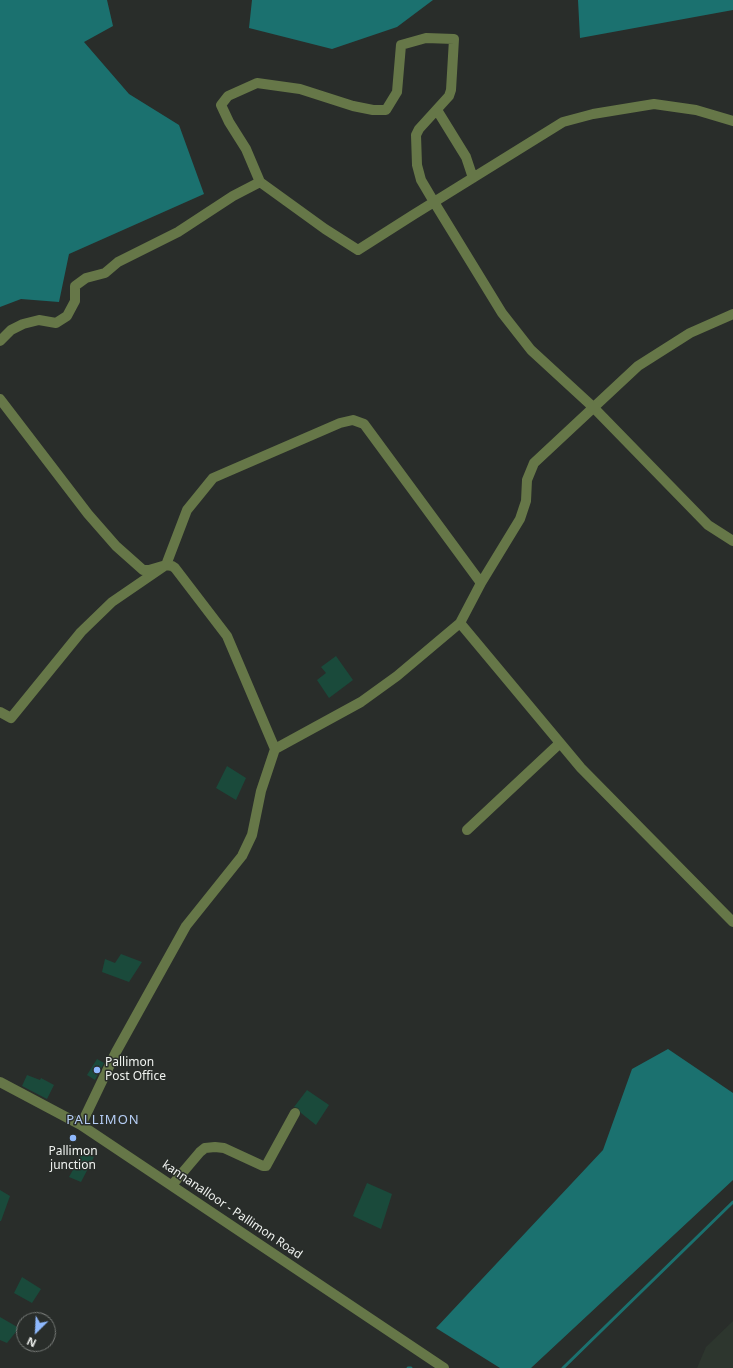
<!DOCTYPE html>
<html>
<head>
<meta charset="utf-8">
<style>
	body { margin:0 }
	#map { position:relative; width:733px; height:1368px; overflow:hidden; background:#292d2a; font-family:"Noto Sans",sans-serif }
	canvas { display:block }
	.north { position:absolute; left:16px; top:1312px; width:40px; height:40px; box-sizing:border-box; background:#292d2a; border:1px solid #787c79; border-radius:50%; rotate:204deg; font-size:11px; font-weight:700; line-height:16px; text-align:center; color:#eff2ef }
	.north::after { content:''; display:block; margin:auto; width:14px; height:18px; background:#8eb8fd; clip-path:polygon(50% 0,100% 100%,50% 72%,0 100%) }
</style>
</head>
<body>
<div id="map">
<canvas width="733" height="1368"></canvas>
<div class="north">N</div>
</div>
<script>
const ctx = document.querySelector('canvas').getContext('2d');
ctx.lineJoin = 'round';
function fillPath(path, color) {
  ctx.fillStyle = color;
  ctx.fill(path, 'evenodd');
}
function toPath(rows) {
  const path = new Path2D();
  for (const r of rows) {
    path.moveTo(r[0], r[1]);
    for (let i = 2; i < r.length; i += 2) path.lineTo(r[i], r[i + 1]);
  }
  return path;
}
function strokePath(path, color, width, dash) {
  ctx.strokeStyle = color;
  ctx.lineWidth = width;
  ctx.lineCap = dash ? 'butt' : 'round';
  ctx.setLineDash(dash || []);
  ctx.stroke(path);
}
function drawText(font, color, halo, rows, align = 'center') {
  ctx.font = font + ' "Noto Sans",sans-serif';
  ctx.lineWidth = 3;
  ctx.setLineDash([]);
  ctx.textBaseline = 'middle';
  ctx.strokeStyle = halo;
  ctx.fillStyle = color;
  for (const [text, x, y, turn = 0] of rows) {
    ctx.save();
    ctx.translate(x, y);
    ctx.rotate((+turn || 0) * Math.PI / 180);
    ctx.textAlign = isNaN(turn) ? turn : align;
    if (halo) ctx.strokeText(text, 0, 0);
    ctx.fillText(text, 0, 0);
    ctx.restore();
  }
}
fillPath(toPath([
	[733,1321,733,1368,697,1368,706,1347]
]), '#2d362e');
fillPath(toPath([
	[0,0,107,0,113,26,84,42,129,94,179,125,204,194,69,254,59,302,21,299,0,307],
	[252,0,433,0,397,27,332,49,249,28],
	[578,0,733,0,733,10,580,38],
	[668,1049,733,1093,733,1180,531,1368,500,1368,436,1328,603,1150,632,1069]
]), '#1b716f');
strokePath(toPath([
	[408,1368,411,1368],
	[563,1368,733,1202]
]), '#1b716f', 3);
fillPath(toPath([
	[336,656,353,680,329,698,317,680,326,673,321,667],
	[227,766,246,778,236,800,216,788],
	[121,954,142,962,129,982,102,972,105,959,115,963],
	[97,1059,104,1063,95,1080,87,1075],
	[27,1075,40,1080,41,1078,54,1085,47,1099,22,1086],
	[307,1090,329,1105,316,1125,301,1113,298,1108,294,1107],
	[84,1150,94,1157,81,1182,69,1177],
	[367,1183,392,1194,381,1229,353,1216],
	[0,1190,10,1196,1,1221,0,1221],
	[22,1277,41,1289,32,1303,14,1293],
	[0,1317,19,1328,7,1343,0,1340]
]), '#1a4a3b');
strokePath(toPath([
	[437,110,466,157,473,178],
	[733,121,696,110,654,104,593,114,563,122,434,202,413,215,358,250,325,229,260,182,246,149,229,122,221,105,228,96,257,83,300,89,353,106,373,110,386,110,397,92,401,45,426,38,454,39,451,90,449,96,419,129,416,135,417,165,421,180,434,202,502,313,531,350,593,407,708,525,733,541],
	[0,341,11,330,23,324,39,320,56,323,67,316,75,301,75,286,86,278,105,273,118,262,178,232,233,196,260,182],
	[0,399,88,514,116,546,143,570,149,570,166,565,172,566,175,568,227,636,275,749,261,791,252,835,242,856,186,926,116,1052,81,1125],
	[460,623,581,768,733,922],
	[0,712,11,718,81,632,112,602,166,565,187,510,213,478,340,423,353,420,364,424,481,583],
	[275,749,361,702,397,676,460,623,481,583,520,519,526,501,527,480,534,463,638,366,690,333,733,314],
	[467,830,560,743],
	[0,1082,81,1125,444,1368],
	[172,1185,200,1152,205,1148,215,1147,224,1148,263,1166,266,1166,295,1113]
]), '#667748', 10);
for (const [x, y, r, color] of [
	[97,1070,4,"#8eb8fd"],
	[73,1138,4,"#8eb8fd"]
]) {
  const dot = new Path2D();
  dot.arc(x, y, r, 0, 2 * Math.PI);
  ctx.fillStyle = color;
  ctx.fill(dot);
  strokePath(dot, '#292d2a', 1.5);
}
drawText('12px', '#eff2ef', '#292d2a', [
	["Pallimon",105,1063],
	["Post Office",105,1077],
	["Pallimon",73,1152,"center"],
	["junction",73,1166,"center"]
], 'left');
drawText('12px', '#eff2ef', '#292d2a', [
	["kannanalloor - Pallimon Road",232,1210,34]
]);
ctx.letterSpacing = '1px';
drawText('13px', '#b5cdf4', '#292d2a', [
	["PALLIMON",103,1120]
]);
ctx.letterSpacing = '0px';
</script>
</body>
</html>
